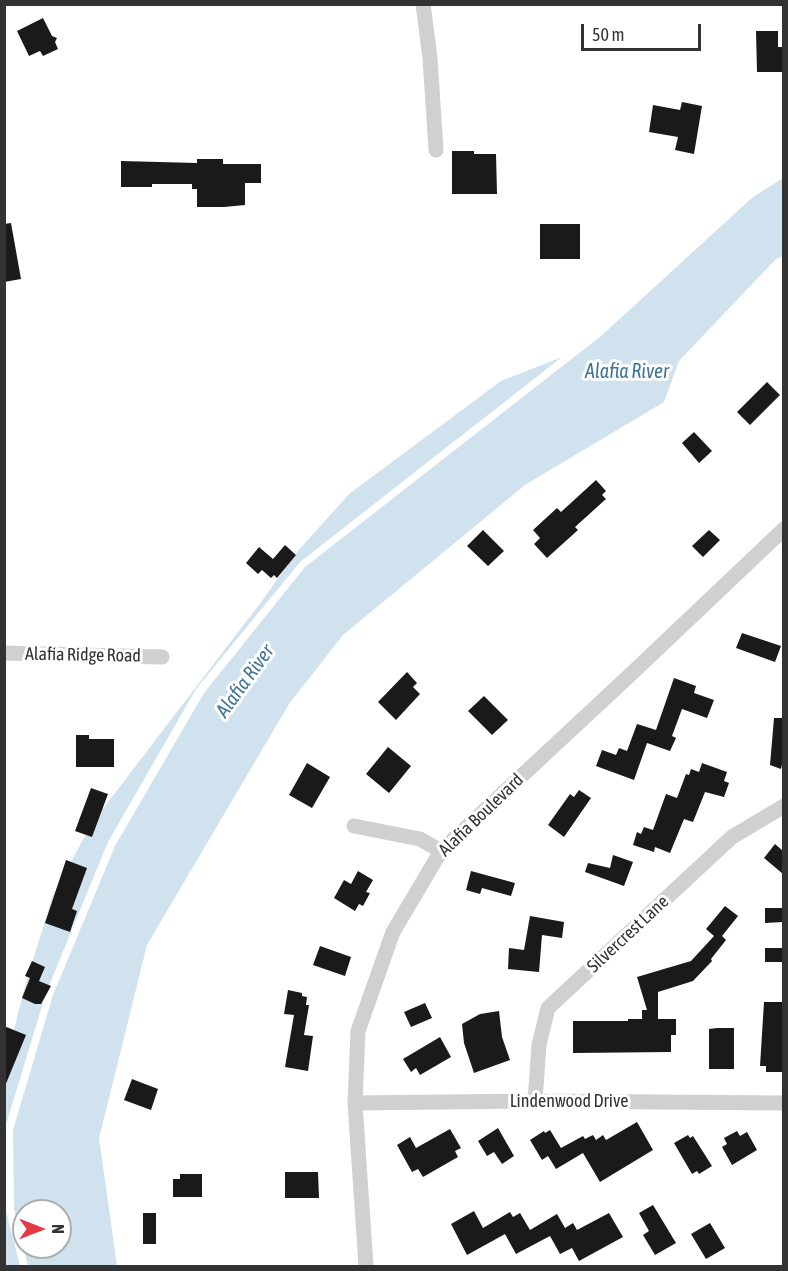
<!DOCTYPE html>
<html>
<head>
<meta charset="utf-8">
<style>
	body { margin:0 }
	#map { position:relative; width:788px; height:1271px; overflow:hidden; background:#fff; font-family:"Asap Condensed",sans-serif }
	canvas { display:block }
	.frame { position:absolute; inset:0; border:6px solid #333; pointer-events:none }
	.north { position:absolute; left:12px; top:1199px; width:60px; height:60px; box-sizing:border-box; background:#fff; border:2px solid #adadad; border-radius:50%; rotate:90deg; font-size:16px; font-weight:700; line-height:24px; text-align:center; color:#333 }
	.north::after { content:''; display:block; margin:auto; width:21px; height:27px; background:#e63946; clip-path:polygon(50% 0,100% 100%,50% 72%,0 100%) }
	.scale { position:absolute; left:581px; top:24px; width:120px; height:27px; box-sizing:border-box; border:3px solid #333; border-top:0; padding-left:8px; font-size:18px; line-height:21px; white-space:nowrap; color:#333; -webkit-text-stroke:4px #fff; paint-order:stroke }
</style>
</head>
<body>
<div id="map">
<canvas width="788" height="1271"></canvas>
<div class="frame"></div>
<div class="north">N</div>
<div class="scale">50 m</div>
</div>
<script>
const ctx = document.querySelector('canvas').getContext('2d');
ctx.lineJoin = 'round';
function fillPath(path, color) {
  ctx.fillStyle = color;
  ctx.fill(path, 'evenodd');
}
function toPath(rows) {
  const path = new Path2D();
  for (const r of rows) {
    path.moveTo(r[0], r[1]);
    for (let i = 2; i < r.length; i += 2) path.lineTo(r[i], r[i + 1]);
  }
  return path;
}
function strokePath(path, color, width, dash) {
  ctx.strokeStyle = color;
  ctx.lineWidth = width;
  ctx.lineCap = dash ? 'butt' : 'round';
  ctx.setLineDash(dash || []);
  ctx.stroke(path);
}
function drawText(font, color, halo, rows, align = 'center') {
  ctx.font = font + ' "Asap Condensed",sans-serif';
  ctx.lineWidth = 6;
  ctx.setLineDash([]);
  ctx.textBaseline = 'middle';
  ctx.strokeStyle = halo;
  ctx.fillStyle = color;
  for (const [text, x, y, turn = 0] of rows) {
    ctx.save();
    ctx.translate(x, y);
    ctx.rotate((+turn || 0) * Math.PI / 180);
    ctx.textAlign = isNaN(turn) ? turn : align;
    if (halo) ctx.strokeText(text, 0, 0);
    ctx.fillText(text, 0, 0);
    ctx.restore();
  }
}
fillPath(toPath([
	[783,178,783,256,776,259,679,361,664,402,525,485,343,635,289,704,147,945,99,1138,117,1266,28,1266,14,1209,13,1130,53,995,115,846,204,693,305,567,601,336,753,197],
	[24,1211,60,1211,60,1247,24,1247],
	[562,357,300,562,196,689,108,842,46,993,5,1128,6,1211,20,1266,5,1266,5,1065,25,986,53,895,92,823,261,602,297,552,349,494,501,381]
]), '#cfe2ee');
fillPath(toPath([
	[43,18,52,36,57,38,55,42,58,49,43,56,40,51,29,56,17,31],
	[756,31,778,31,778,47,783,47,783,72,757,72],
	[682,102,702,106,694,154,675,150,678,137,649,132,653,105,680,110],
	[452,151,474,151,474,154,496,154,497,194,452,194],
	[197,159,223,159,223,164,261,164,261,183,245,183,245,205,224,207,197,207,197,189,192,189,192,184,152,184,152,187,121,187,121,161,197,163],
	[11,223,21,279,4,282,4,224],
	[540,224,580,224,580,259,540,259],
	[767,382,780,395,750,425,737,412],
	[694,432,712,451,699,463,682,443],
	[596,480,606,491,602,495,606,499,575,527,578,530,547,558,534,544,540,538,533,530,557,508,561,512],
	[483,530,504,551,488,566,467,546],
	[709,530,720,540,703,557,692,546],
	[285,545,296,555,277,578,274,575,271,578,262,570,258,574,246,563,259,547,273,559],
	[742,633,781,646,775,662,736,648],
	[407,672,417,683,413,687,420,694,396,720,378,702],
	[674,678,696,686,694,693,714,700,707,718,682,709,672,736,676,738,670,751,647,743,634,780,596,766,602,750,616,755,619,748,627,751,637,724,656,730],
	[484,696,508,720,492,735,468,711],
	[774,718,783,718,783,760,781,769,770,765],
	[76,735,89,735,89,739,114,739,114,767,76,767],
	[388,747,411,766,389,793,366,774],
	[307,763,330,777,312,808,289,795],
	[702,763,727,772,724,781,729,783,724,797,705,792,693,822,684,819,670,853,655,847,654,852,633,845,637,832,641,834,644,827,653,830,666,794,677,798,686,774,689,775,691,769,699,772],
	[91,788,108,794,92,837,75,831],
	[579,790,591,798,564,837,548,825,570,794,574,797],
	[775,844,783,851,783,874,764,858],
	[613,855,633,862,624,886,585,872,588,863,610,868],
	[66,860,87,868,72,909,77,911,70,932,45,923],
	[358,871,373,880,366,892,370,893,363,906,359,904,355,911,334,898,344,880,351,884],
	[471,871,515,883,511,896,482,888,480,894,466,890],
	[725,906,738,916,722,936,726,940,711,959,712,961,693,981,658,992,658,1019,676,1019,676,1035,671,1035,671,1052,573,1053,573,1021,628,1021,628,1019,642,1019,642,1010,647,1010,637,977,691,961,714,936,706,929],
	[765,908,783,908,783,922,765,923],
	[530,916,564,922,562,938,542,935,539,972,508,969,509,948,524,950],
	[320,946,351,957,345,976,313,965],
	[765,948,783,948,783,962,765,962],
	[32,961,45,967,39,981,51,986,41,1004,35,1004,22,998,30,978,25,976],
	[288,990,302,993,302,996,307,997,306,1005,309,1005,304,1035,313,1036,308,1071,285,1067,294,1015,284,1014],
	[764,1002,783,1002,783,1072,766,1072,766,1066,760,1066],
	[425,1003,432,1018,411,1027,404,1012],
	[499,1011,502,1037,510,1060,474,1073,464,1043,462,1024,480,1014],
	[4,1026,26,1035,5,1086,4,1086],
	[717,1028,734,1028,734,1069,709,1069,709,1029],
	[440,1037,451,1057,420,1075,416,1068,411,1072,403,1059],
	[132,1079,158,1089,151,1110,124,1100],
	[637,1122,653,1150,600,1182,583,1153,556,1169,548,1156,542,1160,530,1140,544,1131,545,1133,550,1130,561,1148,583,1136,585,1139,593,1135,596,1140,603,1135,606,1140],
	[498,1128,514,1156,502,1164,494,1152,487,1156,478,1141],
	[450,1129,461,1148,455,1151,458,1157,423,1177,418,1169,412,1172,397,1145,410,1137,416,1148],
	[737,1131,740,1136,747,1132,757,1150,732,1165,722,1147,727,1144,724,1138],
	[688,1135,690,1138,693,1136,712,1166,699,1174,697,1171,692,1174,674,1143],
	[285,1172,318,1172,319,1198,285,1198],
	[180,1174,202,1174,202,1197,173,1197,173,1179,180,1179],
	[653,1205,676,1243,655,1255,643,1235,649,1231,639,1213],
	[474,1211,483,1228,510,1212,513,1217,520,1213,530,1230,557,1214,565,1228,573,1223,577,1230,609,1213,623,1237,579,1261,572,1248,560,1254,550,1236,516,1254,505,1234,467,1255,451,1224],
	[143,1213,156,1213,156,1244,143,1244],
	[710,1223,725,1248,706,1259,691,1234]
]), '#1a1a1a');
strokePath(toPath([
	[423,4,430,58,436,150],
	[4,653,162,657],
	[354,826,420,839,441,851],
	[535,1101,539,1045,548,1008,732,837,784,806],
	[355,1103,535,1101,784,1103],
	[366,1266,355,1103,358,1031,393,932,441,851,630,675,784,529]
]), '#d0d0d0', 15);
drawText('18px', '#333', '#fff', [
	["Alafia Ridge Road",83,655,1],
	["Alafia Boulevard",481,815,-44],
	["Silvercrest Lane",628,934,-43],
	["Lindenwood Drive",569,1101]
]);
drawText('italic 20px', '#3f7597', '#fff', [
	["Alafia River",627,372],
	["Alafia River",245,681,-54]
]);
</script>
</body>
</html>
